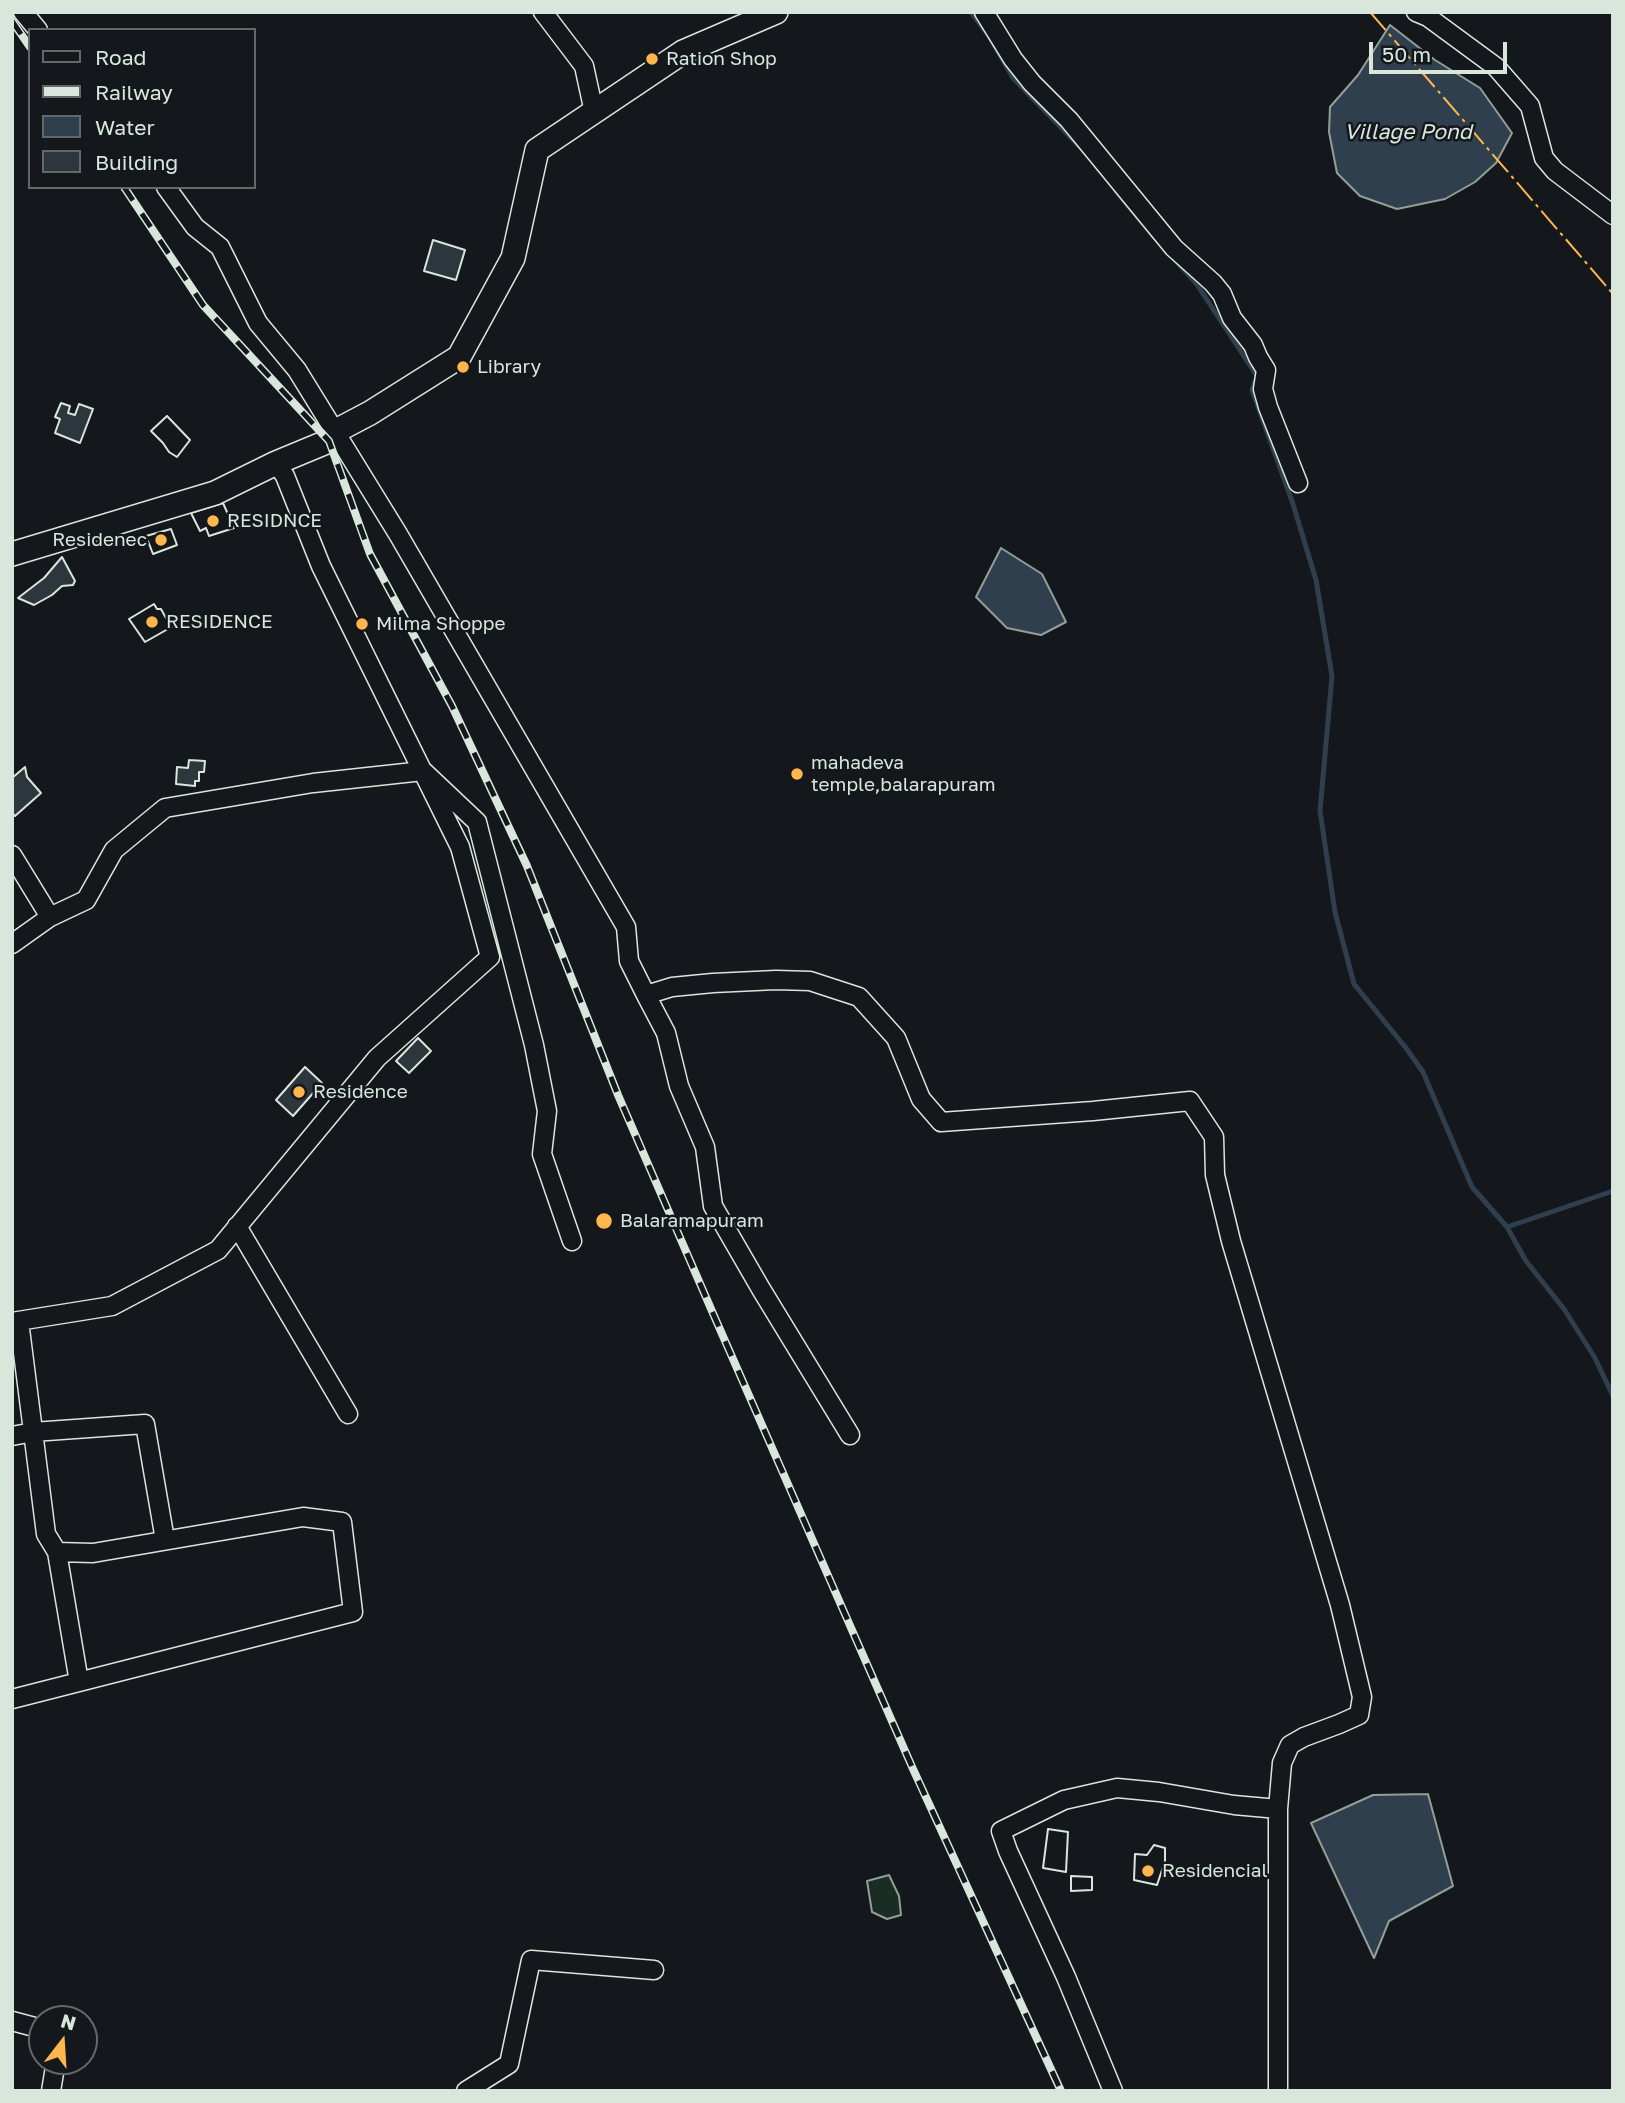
<!DOCTYPE html>
<html>
<head>
<meta charset="utf-8">
<style>
	body { margin:0 }
	#map { position:relative; width:1625px; height:2103px; overflow:hidden; background:#14181c; font-family:"Golos Text",sans-serif }
	canvas { display:block }
	.frame { position:absolute; inset:0; border:14px solid #d8e6dc; pointer-events:none }
	.legend { position:absolute; left:28px; top:28px; width:228px; height:161px; box-sizing:border-box; background:#14181c; border:2px solid #626a69; margin:0; padding:9px 12px; list-style:none; font-size:21px; color:#d8e6dc }
	.legend li { display:flex; align-items:center; gap:14px; height:35px }
	.legend b { width:35px; border:2px solid #626a69 }
	.north { position:absolute; left:28px; top:2005px; width:70px; height:70px; box-sizing:border-box; background:#14181c; border:2px solid #626a69; border-radius:50%; rotate:17deg; font-size:19px; font-weight:700; line-height:28px; text-align:center; color:#d8e6dc }
	.north::after { content:''; display:block; margin:auto; width:24px; height:32px; background:#ffb74d; clip-path:polygon(50% 0,100% 100%,50% 72%,0 100%) }
	.scale { position:absolute; left:1369px; top:42px; width:138px; height:32px; box-sizing:border-box; border:4px solid #d8e6dc; border-top:0; padding-left:9px; font-size:21px; line-height:24px; white-space:nowrap; color:#d8e6dc; -webkit-text-stroke:5px #14181c; paint-order:stroke }
</style>
</head>
<body>
<div id="map">
<canvas width="1625" height="2103"></canvas>
<div class="frame"></div>
<ul class="legend">
<li><b style="height:9px;background:#14181c"></b>Road</li>
<li><b style="height:9px;background:#d8e6dc"></b>Railway</li>
<li><b style="height:19px;background:#2f3f4d"></b>Water</li>
<li><b style="height:19px;background:#2c363c"></b>Building</li>
</ul>
<div class="north">N</div>
<div class="scale">50 m</div>
</div>
<script>
const ctx = document.querySelector('canvas').getContext('2d');
ctx.lineJoin = 'round';
function fillPath(path, color) {
  ctx.fillStyle = color;
  ctx.fill(path, 'evenodd');
}
function toPath(rows) {
  const path = new Path2D();
  for (const r of rows) {
    path.moveTo(r[0], r[1]);
    for (let i = 2; i < r.length; i += 2) path.lineTo(r[i], r[i + 1]);
  }
  return path;
}
function strokePath(path, color, width, dash) {
  ctx.strokeStyle = color;
  ctx.lineWidth = width;
  ctx.lineCap = dash ? 'butt' : 'round';
  ctx.setLineDash(dash || []);
  ctx.stroke(path);
}
function drawText(font, color, halo, rows, align = 'center') {
  ctx.font = font + ' "Golos Text",sans-serif';
  ctx.lineWidth = 5;
  ctx.setLineDash([]);
  ctx.textBaseline = 'middle';
  ctx.strokeStyle = halo;
  ctx.fillStyle = color;
  for (const [text, x, y, turn = 0] of rows) {
    ctx.save();
    ctx.translate(x, y);
    ctx.rotate((+turn || 0) * Math.PI / 180);
    ctx.textAlign = isNaN(turn) ? turn : align;
    if (halo) ctx.strokeText(text, 0, 0);
    ctx.fillText(text, 0, 0);
    ctx.restore();
  }
}
const green = toPath([
	[889,1875,899,1896,901,1915,887,1919,872,1912,867,1881,889,1875]
]);
fillPath(green, '#1a2d24');
strokePath(green, '#939e99', 2);
const water = toPath([
	[1390,25,1435,60,1480,88,1512,133,1496,163,1475,182,1445,199,1397,209,1360,196,1337,173,1329,132,1330,107,1358,75,1390,25],
	[1001,548,1042,574,1066,622,1041,635,1007,628,976,597,1001,548],
	[1428,1794,1453,1886,1389,1921,1374,1958,1311,1823,1373,1795,1428,1794]
]);
fillPath(water, '#2f3f4d');
strokePath(water, '#939e99', 2);
strokePath(toPath([
	[971,12,989,36,1013,78,1081,148],
	[1116,191,1154,237],
	[1175,260,1196,283,1257,376,1252,390,1293,504,1316,580,1332,676,1320,811,1335,912,1354,984,1406,1048,1423,1072,1472,1187,1507,1227,1526,1261,1564,1309,1595,1358,1613,1396],
	[1507,1227,1613,1191]
]), '#2f3f4d', 5);
const building = toPath([
	[433,240,465,250,456,280,424,271,433,240],
	[61,403,70,406,68,413,75,415,79,404,93,409,80,443,55,433,60,419,55,417,61,403],
	[167,416,190,440,177,457,169,452,163,443,151,431,167,416],
	[167,416,190,440,177,457,169,452,163,443,151,431,167,416],
	[223,503,234,528,209,536,206,528,200,531,191,513,223,503],
	[223,503,234,528,209,536,206,528,200,531,191,513,223,503],
	[171,529,177,545,153,554,146,536,171,529],
	[171,529,177,545,153,554,146,536,171,529],
	[62,557,75,581,73,585,62,586,52,595,34,605,18,598,44,578,62,557],
	[154,604,157,609,161,609,166,618,170,616,175,625,145,642,129,619,154,604],
	[154,604,157,609,161,609,166,618,170,616,175,625,145,642,129,619,154,604],
	[189,760,205,761,204,772,199,772,199,781,195,781,195,786,176,784,177,767,188,768,189,760],
	[25,767,27,777,41,793,15,816,12,813,12,778,25,767],
	[418,1038,431,1051,409,1073,396,1061,418,1038],
	[305,1067,322,1083,293,1116,276,1100,305,1067],
	[1048,1829,1068,1832,1066,1872,1043,1868,1048,1829],
	[1048,1829,1068,1832,1066,1872,1043,1868,1048,1829],
	[1154,1845,1165,1848,1165,1861,1157,1885,1134,1880,1135,1854,1147,1855,1154,1845],
	[1154,1845,1165,1848,1165,1861,1157,1885,1134,1880,1135,1854,1147,1855,1154,1845],
	[1071,1876,1092,1877,1092,1890,1071,1891,1071,1876],
	[1071,1876,1092,1877,1092,1890,1071,1891,1071,1876]
]);
fillPath(building, '#2c363c');
strokePath(building, '#d8e6dc', 2);
const street = toPath([
	[23,12,38,30],
	[543,12,584,66,594,112],
	[984,12,1013,59,1032,83,1069,120,1174,248,1213,283,1222,294,1232,318,1253,345,1258,357,1266,370,1263,389,1268,407,1298,483],
	[1416,12,1428,17,1496,67,1530,106,1544,158,1555,171,1613,215],
	[166,187,195,227,220,247,258,323,297,370,398,534,626,927,629,961,646,995,672,987,713,983,776,980,810,981,859,997,896,1038,921,1099,941,1122,1093,1111,1190,1101,1214,1137,1215,1175,1231,1241,1340,1605,1362,1697,1359,1715,1339,1724,1304,1737,1290,1745,1282,1763,1278,1809,1278,2091],
	[12,855,50,917,86,900,114,850,165,808,313,783,423,771,477,822,534,1045,547,1111,542,1154,572,1241],
	[12,944,50,917],
	[646,995,666,1033,679,1086,705,1147,713,1206,761,1289,850,1435],
	[237,1226,348,1414],
	[12,1322,112,1306,218,1250,377,1058,490,957,460,847,321,566,285,476,276,463],
	[12,1436,33,1432,145,1424,165,1540],
	[57,1552,79,1682],
	[12,1699,353,1612,342,1522,303,1517,93,1553,57,1552,46,1534,19,1321],
	[12,2021,42,2029],
	[51,2091,56,2061],
	[466,2091,509,2064,531,1960,654,1970],
	[1113,2091,1066,1977,1008,1851,1001,1831,1064,1800,1117,1788,1159,1792,1234,1805,1278,1809]
]);
const secondary = toPath([
	[12,554,215,493,276,463,329,441,334,432,370,413,459,357,513,258,537,150,683,52,776,12]
]);
strokePath(street, '#d8e6dc', 21);
strokePath(secondary, '#d8e6dc', 26);
strokePath(street, '#14181c', 18);
strokePath(secondary, '#14181c', 23);
const rail = toPath([
	[12,21,30,47],
	[124,187,203,305,329,441,370,554,452,706,527,866,618,1095,715,1318,913,1769,1061,2091]
]);
strokePath(rail, '#d8e6dc', 8);
strokePath(rail, '#14181c', 5, [16]);
strokePath(toPath([
	[1370,12,1613,294]
]), '#ffb74d', 2, [24, 5, 3.5, 5]);
for (const [x, y, r, color] of [
	[652,59,7,"#ffb74d"],
	[463,367,7,"#ffb74d"],
	[213,521,7,"#ffb74d"],
	[161,540,7,"#ffb74d"],
	[152,622,7,"#ffb74d"],
	[362,624,7,"#ffb74d"],
	[797,774,7,"#ffb74d"],
	[299,1092,7,"#ffb74d"],
	[604,1221,9,"#ffb74d"],
	[1148,1871,7,"#ffb74d"]
]) {
  const dot = new Path2D();
  dot.arc(x, y, r, 0, 2 * Math.PI);
  ctx.fillStyle = color;
  ctx.fill(dot);
  strokePath(dot, '#14181c', 2.5);
}
drawText('19px', '#d8e6dc', '#14181c', [
	["Ration Shop",666,59],
	["Library",477,367],
	["RESIDNCE",227,521],
	["Residenec",147,540,"right"],
	["RESIDENCE",166,622],
	["Milma Shoppe",376,624],
	["mahadeva",811,763],
	["temple,balarapuram",811,785],
	["Residence",313,1092],
	["Balaramapuram",620,1221],
	["Residencial",1162,1871]
], 'left');
drawText('italic 21px', '#d8e6dc', '#14181c', [
	["Village Pond",1408,132]
]);
</script>
</body>
</html>
